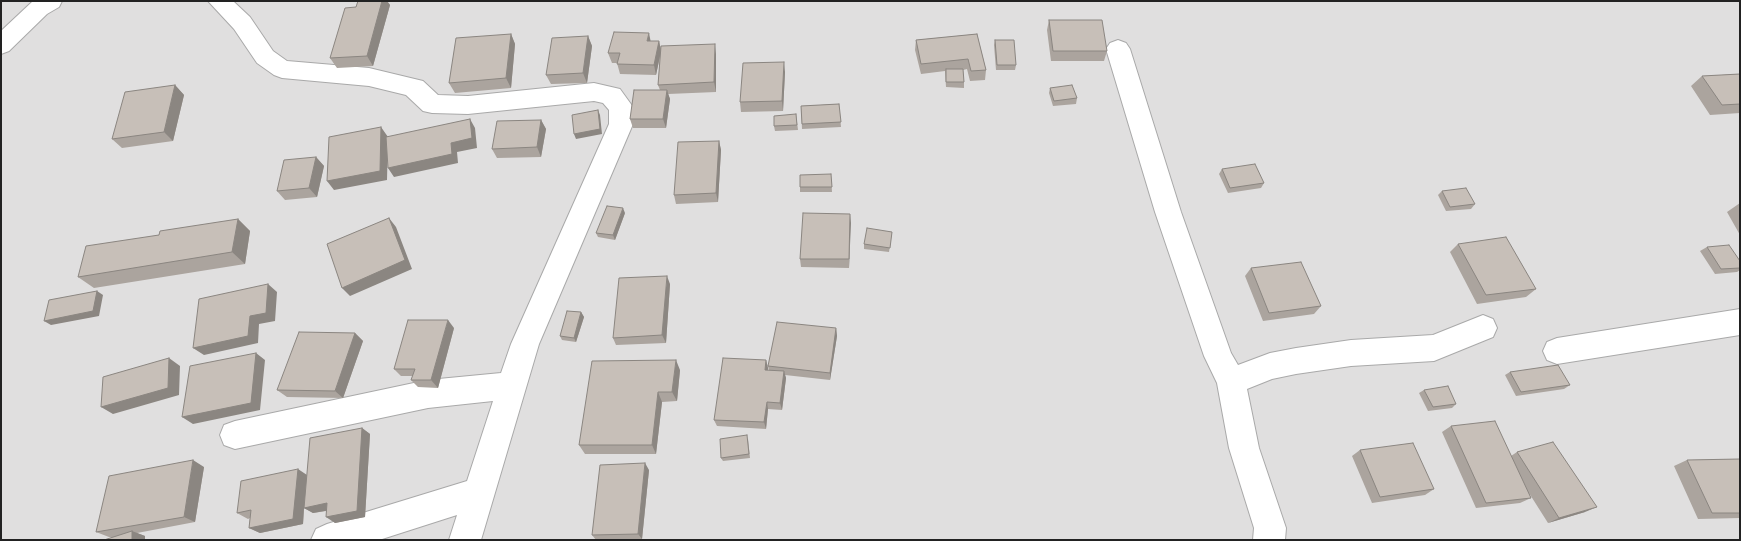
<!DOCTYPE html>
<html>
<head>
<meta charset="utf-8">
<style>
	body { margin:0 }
	#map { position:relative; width:1741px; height:541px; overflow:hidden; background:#f2efe9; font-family:"Fira Sans",sans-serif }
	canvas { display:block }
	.frame { position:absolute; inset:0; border:2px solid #222; pointer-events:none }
</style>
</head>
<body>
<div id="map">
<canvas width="1741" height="541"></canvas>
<div class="frame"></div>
</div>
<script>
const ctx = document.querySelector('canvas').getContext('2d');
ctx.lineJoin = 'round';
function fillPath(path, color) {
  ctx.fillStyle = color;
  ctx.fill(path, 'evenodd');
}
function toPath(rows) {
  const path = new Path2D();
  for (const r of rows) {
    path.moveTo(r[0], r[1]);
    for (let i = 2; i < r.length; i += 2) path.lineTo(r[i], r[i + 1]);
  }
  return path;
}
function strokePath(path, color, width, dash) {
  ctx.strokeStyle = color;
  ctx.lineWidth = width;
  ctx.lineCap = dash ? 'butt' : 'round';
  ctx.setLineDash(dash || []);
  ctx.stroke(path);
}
fillPath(toPath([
	[1,1,1740,1,1740,540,1,540]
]), '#e0dfdf');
const street = toPath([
	[33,1,62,1,59,7,47,14,9,51,1,54,1,31,33,1],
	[208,1,233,1,250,17,273,51,287,61,369,68,423,81,438,95,468,96,594,83,620,89,633,107,633,124,539,344,481,540,449,540,457,515,379,540,311,540,316,529,327,524,467,481,493,401,428,408,235,449,224,445,220,435,224,425,235,421,428,380,501,373,511,344,609,124,609,110,603,103,594,101,468,114,432,113,423,111,406,95,369,86,282,78,274,75,257,63,234,29,208,1],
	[1118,40,1126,43,1130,49,1181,212,1231,353,1238,365,1270,353,1296,348,1351,340,1433,335,1483,315,1493,319,1497,328,1493,337,1434,361,1351,366,1296,374,1272,379,1247,389,1259,448,1286,528,1285,540,1253,540,1254,528,1229,448,1217,383,1204,356,1155,212,1106,49,1110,43,1118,40],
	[1740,309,1740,335,1557,364,1547,360,1543,351,1547,342,1557,338,1740,309]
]);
strokePath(street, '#a9a9a9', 2);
fillPath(street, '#fff');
fillPath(toPath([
	[358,1,387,1,390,5,373,66,337,68,330,58,356,7],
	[1049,20,1107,51,1104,61,1051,61,1047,30],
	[511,34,515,44,511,88,455,93,449,83],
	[977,34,986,70,985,80,970,81,967,69,963,70,964,82,964,88,946,87,945,71,921,74,915,50,916,40],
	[588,36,592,46,587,83,551,84,546,75],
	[995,40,1016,65,1015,70,996,70,994,45],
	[651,41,659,41,661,49,716,54,716,92,668,94,670,99,666,128,633,128,630,119,660,90,658,85,660,57,656,75,620,74,617,63,612,63,608,53],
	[785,72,783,111,741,112,740,102],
	[1740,74,1740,113,1710,115,1691,86,1702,76],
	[175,85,184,95,173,141,122,148,112,139],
	[1050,88,1077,98,1076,104,1053,106,1049,93],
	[839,104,841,127,802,129,801,106],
	[796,114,798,130,775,131,774,126],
	[541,120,546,129,541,157,497,158,492,149],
	[719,141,721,150,718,202,676,204,674,195],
	[316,157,324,166,317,197,285,200,277,191],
	[1222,169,1264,183,1261,188,1228,193,1219,174],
	[831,174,832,192,800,192,800,187],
	[1442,191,1475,204,1471,209,1446,211,1438,195],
	[1740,203,1740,235,1727,212],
	[625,213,615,240,598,237,596,233],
	[850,214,849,268,801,267,800,259],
	[238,219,250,231,245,264,94,288,78,277,159,235],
	[892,232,889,252,864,249,864,244],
	[1458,244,1536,289,1526,297,1477,304,1450,252],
	[1707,247,1740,261,1740,270,1737,272,1715,274,1700,251],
	[1251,268,1321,306,1314,314,1263,321,1245,276],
	[670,284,666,343,616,345,613,338],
	[581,312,584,317,576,342,562,340,560,336],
	[454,328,438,388,418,387,411,380,413,376,401,376,394,369],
	[836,328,837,336,830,380,785,375,786,378,782,410,768,409,766,429,717,426,714,420,766,360,768,368,768,371,769,371,768,366],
	[355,333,363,341,343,398,287,397,277,390],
	[680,370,677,401,662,402,656,454,585,454,579,445],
	[1510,372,1570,385,1564,389,1516,396,1505,375],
	[1424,390,1456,404,1452,408,1428,411,1419,393],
	[1451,426,1511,456,1517,452,1585,512,1548,523,1529,493,1531,498,1520,503,1476,508,1442,432],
	[362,428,370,434,365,517,335,523,326,511,313,513,304,508,303,524,260,533,249,528,250,518,248,519,237,513,307,475],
	[748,439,750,458,723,461,721,458],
	[1360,450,1434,489,1425,495,1372,503,1352,456],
	[1740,459,1740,518,1698,519,1674,466,1687,460],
	[204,467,195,522,137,533,145,536,145,540,104,540,113,537,109,537,96,532],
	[649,470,642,539,596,540,592,535]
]), '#aba49e');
fillPath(toPath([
	[382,1,387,1,390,5,373,66,367,56],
	[649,33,651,43,647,41],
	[511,34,515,44,511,88,506,78],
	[588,36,592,46,587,83,583,73],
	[659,41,661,51,656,75,654,65],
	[715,44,716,54,716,92,714,82],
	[784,62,785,72,783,111,782,101],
	[175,85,184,95,173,141,164,132],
	[667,90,670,99,666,128,663,119],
	[598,110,600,115,602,134,576,139,574,134],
	[470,119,475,128,477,148,457,152,458,163,394,177,388,168],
	[541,120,546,129,541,157,537,147],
	[381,127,388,137,387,180,334,190,327,181],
	[719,141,721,150,718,202,716,193],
	[316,157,324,166,317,197,309,188],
	[623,208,625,213,615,240,613,235],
	[850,214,851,223,849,268,849,259],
	[389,218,396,227,412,269,350,296,342,288],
	[238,219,250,231,245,264,232,252],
	[667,276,670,284,666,343,662,335],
	[268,284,277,292,275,321,259,324,258,343,204,355,193,348,250,316],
	[97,291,103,295,99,316,51,325,44,321],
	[581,312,584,317,576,342,574,338],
	[448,320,454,328,438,388,431,380],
	[836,328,837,336,830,380,830,373],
	[355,333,363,341,343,398,335,391],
	[256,353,265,360,260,410,193,424,182,417],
	[169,358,180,366,179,395,113,414,101,407],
	[676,360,680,370,677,401,672,392],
	[766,360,768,368,767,378,765,370],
	[784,371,786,378,782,410,780,403],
	[658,392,662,402,656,454,652,445],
	[767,402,768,409,766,429,764,422],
	[362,428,370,434,365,517,335,523,326,517],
	[193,460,204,467,195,522,184,517],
	[645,463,649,470,642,539,638,534],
	[298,469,307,475,327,503,336,509,313,513,304,508,303,524,260,533,249,528],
	[1597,507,1585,512,1548,523,1559,518],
	[132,531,145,536,145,540,132,540]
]), '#8b8681');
const building = toPath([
	[358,1,382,1,367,56,330,58,345,8,356,7,358,1],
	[1049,20,1102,20,1107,51,1053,51,1049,20],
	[614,32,649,33,647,41,659,41,654,65,617,64,620,53,608,53,614,32],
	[511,34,506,78,449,83,456,38,511,34],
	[977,34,986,70,971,71,968,59,921,64,916,40,977,34],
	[588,36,583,73,546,75,552,38,588,36],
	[995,40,1014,40,1016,65,997,65,995,40],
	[715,44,714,82,658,85,661,46,715,44],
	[784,62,782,101,740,102,743,63,784,62],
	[946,69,963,69,964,82,946,82,946,69],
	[1740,74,1740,104,1722,105,1702,76,1740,74],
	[175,85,164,132,112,139,125,92,175,85],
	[1072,85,1077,98,1054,101,1050,88,1072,85],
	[634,90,667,90,663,119,630,119,634,90],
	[839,104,841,122,802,124,801,106,839,104],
	[598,110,600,129,574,134,572,115,598,110],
	[796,114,797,125,774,126,774,116,796,114],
	[470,119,472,138,451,143,452,154,388,168,386,137,470,119],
	[541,120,537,147,492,149,497,121,541,120],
	[381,127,380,171,327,181,329,137,381,127],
	[719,141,716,193,674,195,678,142,719,141],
	[316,157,309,188,277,191,284,160,316,157],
	[1255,164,1264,183,1230,188,1222,169,1255,164],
	[831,174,832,187,800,187,800,175,831,174],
	[1466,188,1475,204,1450,207,1442,191,1466,188],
	[607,206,623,208,613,235,596,233,607,206],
	[803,213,850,214,849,259,800,259,803,213],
	[389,218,405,260,342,288,327,244,389,218],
	[238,219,232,252,78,277,86,246,159,235,160,231,238,219],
	[867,228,892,232,890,248,864,244,867,228],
	[1506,237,1536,289,1486,295,1458,244,1506,237],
	[1729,245,1740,261,1740,268,1721,269,1707,247,1729,245],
	[1301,262,1321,306,1269,313,1251,268,1301,262],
	[667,276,662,335,613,338,619,278,667,276],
	[268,284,266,313,250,316,248,336,193,348,199,299,268,284],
	[97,291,93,311,44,321,49,300,97,291],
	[567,311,581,312,574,338,560,336,567,311],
	[408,320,448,320,431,380,411,380,415,369,394,369,408,320],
	[777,322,836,328,830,373,768,366,777,322],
	[299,332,355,333,335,391,277,390,299,332],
	[256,353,251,403,182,417,190,366,256,353],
	[169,358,168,388,101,407,103,377,169,358],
	[723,358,766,360,765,370,784,371,780,403,767,402,764,422,714,420,723,358],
	[676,360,672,392,658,392,652,445,579,445,592,361,676,360],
	[1558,365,1570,385,1521,392,1510,372,1558,365],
	[1448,386,1456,404,1433,407,1424,390,1448,386],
	[1495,421,1531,498,1486,503,1451,426,1495,421],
	[362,428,357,511,326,517,327,503,304,508,310,438,362,428],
	[747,435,749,454,721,458,720,439,747,435],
	[1553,442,1597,507,1559,518,1517,452,1553,442],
	[1413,443,1434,489,1380,497,1360,450,1413,443],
	[1740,459,1740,513,1712,513,1687,460,1740,459],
	[193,460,184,517,96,532,109,476,193,460],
	[645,463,638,534,592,535,600,465,645,463],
	[298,469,293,519,249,528,251,510,237,513,241,481,298,469],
	[132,531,132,540,104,540,132,531]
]);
fillPath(building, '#c7bfb8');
strokePath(building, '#8b8681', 1);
</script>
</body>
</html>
